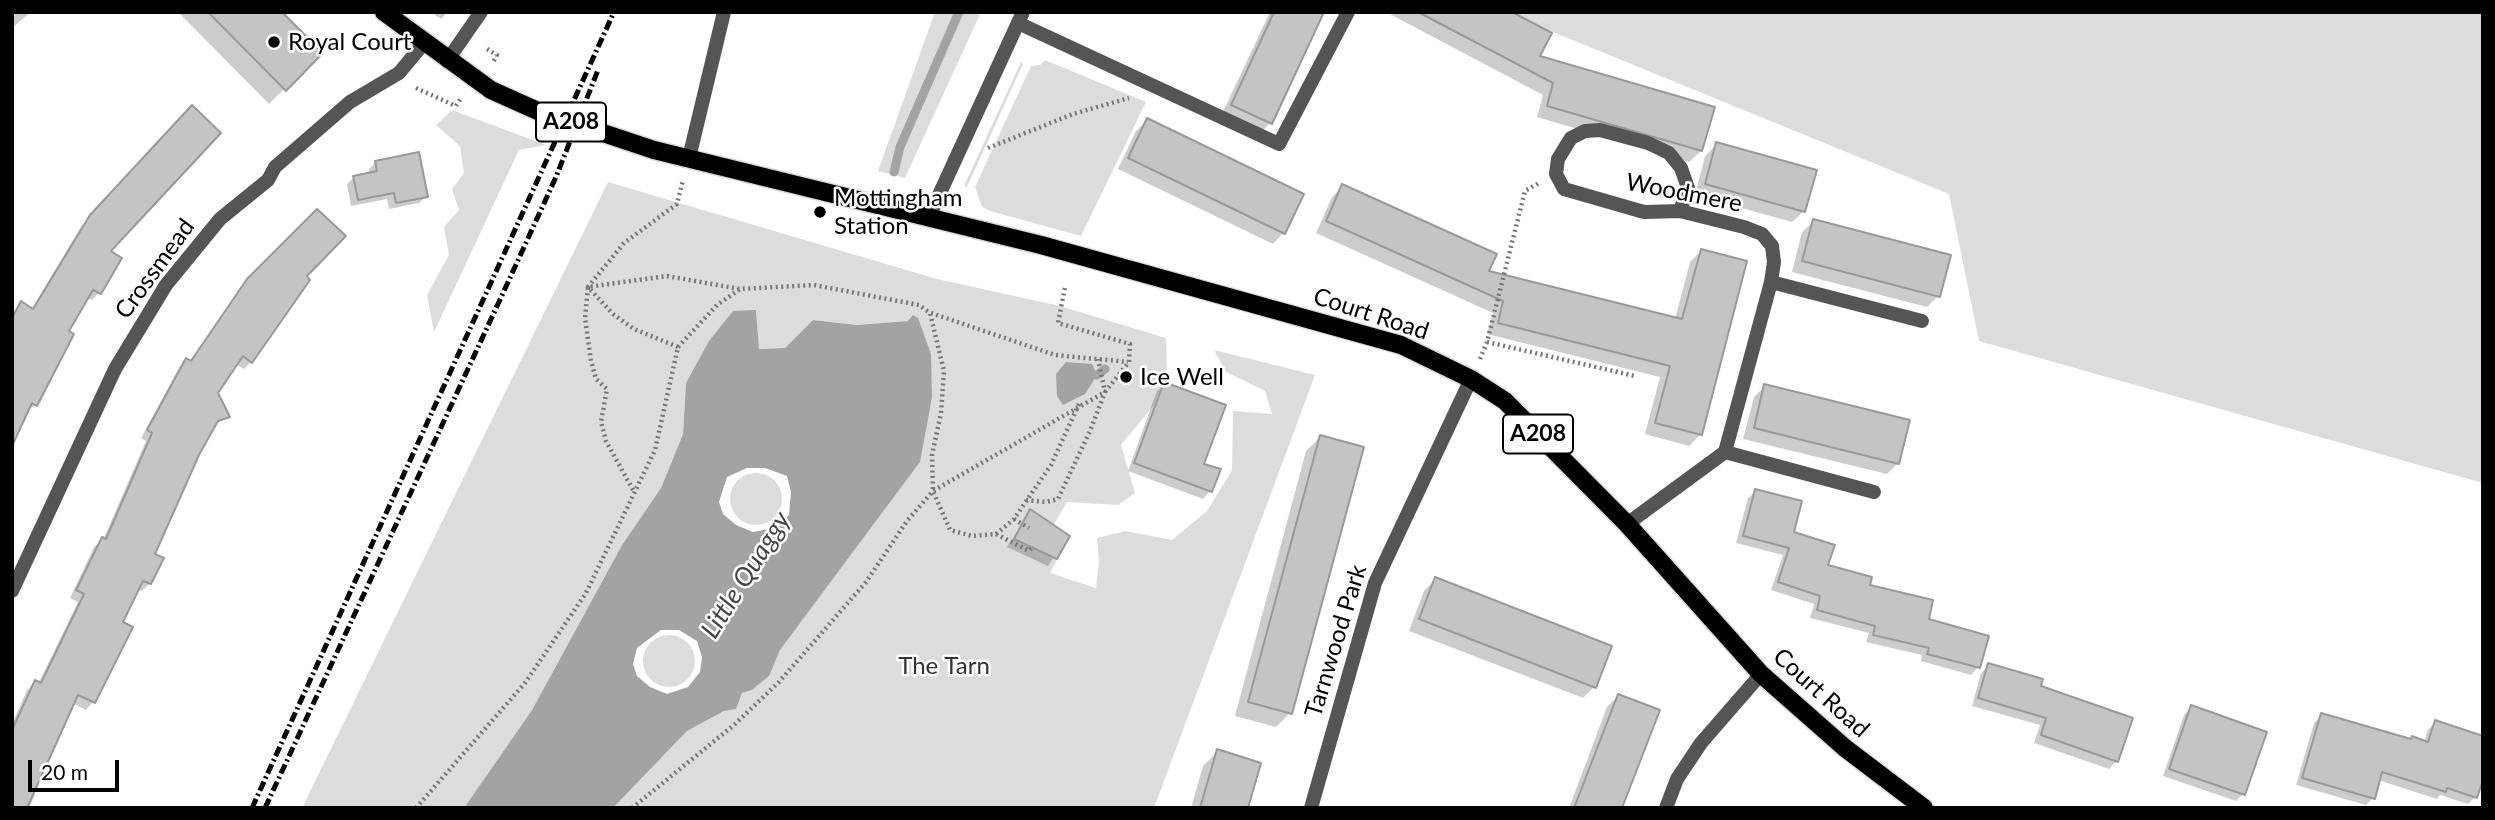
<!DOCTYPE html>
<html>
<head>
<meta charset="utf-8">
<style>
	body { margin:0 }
	#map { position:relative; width:2495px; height:820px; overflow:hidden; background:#fff; font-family:Lato,sans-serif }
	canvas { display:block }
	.frame { position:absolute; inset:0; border:14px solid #000; pointer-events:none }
	.scale { position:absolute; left:28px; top:760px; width:91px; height:32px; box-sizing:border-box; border:4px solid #000; border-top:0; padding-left:9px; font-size:21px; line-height:24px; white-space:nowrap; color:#000; -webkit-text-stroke:5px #fff; paint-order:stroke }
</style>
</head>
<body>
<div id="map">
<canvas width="2495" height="820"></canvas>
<div class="frame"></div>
<div class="scale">20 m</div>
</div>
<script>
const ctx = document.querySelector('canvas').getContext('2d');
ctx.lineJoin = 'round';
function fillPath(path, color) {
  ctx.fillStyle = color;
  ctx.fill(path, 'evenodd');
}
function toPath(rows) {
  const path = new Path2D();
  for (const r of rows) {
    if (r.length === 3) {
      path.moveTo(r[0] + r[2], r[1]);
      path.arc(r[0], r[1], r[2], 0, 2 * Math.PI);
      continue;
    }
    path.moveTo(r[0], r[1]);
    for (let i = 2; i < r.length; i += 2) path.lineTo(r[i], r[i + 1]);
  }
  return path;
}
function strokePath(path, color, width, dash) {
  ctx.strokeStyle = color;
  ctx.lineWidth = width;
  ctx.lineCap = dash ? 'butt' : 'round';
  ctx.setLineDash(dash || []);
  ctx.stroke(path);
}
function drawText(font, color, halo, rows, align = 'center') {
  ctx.font = font + ' Lato,sans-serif';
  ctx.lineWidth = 5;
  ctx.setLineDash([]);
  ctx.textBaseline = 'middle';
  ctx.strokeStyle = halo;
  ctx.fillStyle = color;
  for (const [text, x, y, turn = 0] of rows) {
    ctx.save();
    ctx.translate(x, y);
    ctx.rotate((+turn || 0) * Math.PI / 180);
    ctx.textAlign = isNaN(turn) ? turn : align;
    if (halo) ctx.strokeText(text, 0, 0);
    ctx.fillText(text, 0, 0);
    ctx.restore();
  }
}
fillPath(toPath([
	[935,12,981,12,905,178,878,171],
	[1504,12,2483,12,2483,483,1979,341,1949,194],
	[1045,60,1146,102,1081,236,990,211,982,207,975,187,1031,66,1040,65],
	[1021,62,1023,64,967,187,964,186],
	[452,110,546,145,519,150,434,332,427,295,449,255,444,227,459,210,452,189,464,173,460,146,436,125],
	[608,182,937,279,1060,306,1166,338,1167,371,1154,405,1121,445,1135,493,1118,505,1067,502,1053,526,1070,536,1050,573,1096,588,1099,561,1097,538,1125,531,1172,540,1207,511,1232,470,1233,411,1272,414,1265,391,1226,372,1214,350,1315,375,1154,808,613,808,687,731,724,711,735,709,742,693,752,690,769,675,780,650,920,462,909,321,857,325,813,320,785,348,759,349,756,310,686,383,683,434,661,488,622,545,532,710,464,808,302,808],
	[756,499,26],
	[669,661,26]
]), '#dcdcdc');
fillPath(toPath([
	[756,310,759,349,785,348,813,320,857,325,908,321,913,315,918,318,931,354,932,397,920,462,780,650,769,676,752,690,742,693,736,709,724,711,687,731,613,808,464,808,532,710,622,545,661,488,683,434,686,383,709,341,733,311],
	[747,468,765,468,787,476,791,492,789,515,775,528,753,532,736,525,723,514,719,502,727,477],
	[661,630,679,630,697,641,702,657,700,672,688,687,667,694,650,687,637,676,633,664,637,648],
	[1066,362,1092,364,1097,375,1085,394,1063,405,1057,396,1056,374]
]), '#a3a3a3');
fillPath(toPath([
	[12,12,31,12,12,28],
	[178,12,280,12,320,53,269,104],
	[431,12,448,12,441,19],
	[1270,12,1322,12,1270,123,1259,134,1221,116],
	[1386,12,1509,12,1538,57,1701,151,1689,162,1537,117,1543,95],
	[192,107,108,252,120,259,99,293,92,300,86,297,67,331,36,405,26,411,12,443,14,311,21,304,31,310,82,225],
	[1148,120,1284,232,1273,244,1118,169,1136,131],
	[1717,144,1804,211,1792,222,1695,195,1705,156],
	[376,162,426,196,419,203,389,209,387,199,351,206,347,184,354,177,370,174,369,169],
	[1343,186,1487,272,1675,319,1690,262,1701,251,1745,262,1700,435,1689,446,1645,434,1660,377,1487,334,1493,313,1316,233,1332,197],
	[317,211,304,276,251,362,244,369,236,364,216,393,227,417,213,426,198,454,153,555,150,583,142,591,137,589,121,623,130,627,93,702,86,710,72,703,31,794,35,795,29,808,12,808,12,724,27,690,35,682,38,684,78,602,70,598,94,547,103,540,146,441,141,438,179,368,186,360,189,362,240,289],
	[1814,221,1938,296,1927,307,1792,272,1802,232],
	[1165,384,1202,465,1210,491,1203,499,1128,471,1157,391],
	[1765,386,1898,463,1887,474,1743,439,1754,397],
	[1320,437,1290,713,1276,727,1235,716,1306,451],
	[1756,491,1826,566,1867,587,1978,667,1971,675,1921,661,1922,655,1866,642,1869,633,1810,618,1814,604,1771,590,1783,555,1736,543,1748,498],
	[1030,512,1067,536,1048,566,1007,547],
	[1436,579,1594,687,1583,698,1409,631,1424,591],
	[1989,665,2038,687,2117,761,2109,769,2034,743,2040,725,1972,706,1981,673],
	[1618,696,1621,808,1569,808,1607,707],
	[2191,707,2243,794,2236,801,2163,776,2184,715],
	[2322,715,2424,742,2428,730,2436,722,2475,797,2468,804,2440,795,2437,799,2378,780,2373,798,2366,805,2296,785,2314,723],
	[1218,751,1246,808,1191,808,1203,766]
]), '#0003');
strokePath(toPath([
	[894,172,900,147,959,12],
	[1097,375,1105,369]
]), '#a3a3a3', 9);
const building = toPath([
	[208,12,282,12,323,53,286,91,208,12],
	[1274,12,1324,12,1272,124,1231,105,1274,12],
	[1418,12,1512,12,1552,33,1540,56,1715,107,1702,151,1547,106,1553,83,1418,12],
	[192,105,221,133,111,251,122,258,101,294,93,290,69,331,74,334,37,406,32,403,12,446,12,318,21,301,33,309,90,215,192,105],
	[1147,118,1304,194,1285,234,1128,158,1147,118],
	[1716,142,1817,170,1805,212,1705,184,1716,142],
	[419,152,428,197,396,203,394,193,358,200,353,176,377,171,375,161,419,152],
	[1342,184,1497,254,1489,271,1682,319,1701,249,1747,261,1702,435,1655,423,1670,366,1498,323,1503,301,1326,221,1342,184],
	[317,209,346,236,307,276,310,280,252,363,243,356,218,393,230,417,218,421,199,455,155,554,164,558,151,584,143,581,123,622,133,627,95,703,78,695,27,808,12,808,12,730,35,680,41,683,84,594,76,590,102,537,106,539,152,433,147,430,186,358,191,361,247,279,317,209],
	[1813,219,1951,255,1940,297,1802,261,1813,219],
	[1164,382,1226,405,1204,464,1221,469,1212,492,1134,463,1164,382],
	[1764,384,1910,420,1899,464,1754,428,1764,384],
	[1320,435,1364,447,1292,714,1248,702,1320,435],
	[1755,489,1802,501,1794,532,1835,545,1828,565,1872,577,1870,585,1933,600,1929,619,1989,636,1980,668,1927,654,1929,648,1873,635,1875,626,1817,610,1820,596,1778,582,1789,548,1743,536,1755,489],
	[1030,509,1070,536,1057,559,1014,539,1030,509],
	[1435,577,1612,646,1596,688,1419,619,1435,577],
	[1988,663,2043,679,2041,686,2133,718,2118,762,2041,735,2046,718,1978,698,1988,663],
	[1618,694,1660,710,1622,808,1574,808,1618,694],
	[2191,705,2267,732,2245,795,2169,769,2191,705],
	[2321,713,2411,739,2412,736,2428,742,2435,720,2483,736,2483,780,2477,798,2447,788,2446,792,2382,772,2375,799,2302,778,2321,713],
	[1217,749,1261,763,1248,808,1200,808,1217,749]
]);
fillPath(building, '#c4c4c4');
strokePath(building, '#999', 2);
const primary = toPath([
	[384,12,491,90],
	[654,150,1041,245,1401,345,1471,379,1505,401,1627,524,1761,674,1845,748,1924,808]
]);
strokePath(primary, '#dbdbdb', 21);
strokePath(toPath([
	[487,49,497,55,493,62],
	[416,88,456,106,461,98],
	[988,148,1073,114,1129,98],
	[931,313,1055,355,1128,362],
	[1487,342,1635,376],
	[678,347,634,329,613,314,588,287,624,243,677,204,683,180],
	[1480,359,1487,342,1525,191,1539,183],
	[633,490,606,441,601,422,607,389,596,379,591,361,585,318,588,287,667,276,740,289],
	[1026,500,1046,502,1058,499,1090,431,1105,392,1098,359],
	[1014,519,1029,528],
	[996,534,1029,551,1033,546],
	[416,808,525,683,586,593,655,450,678,347,717,305,740,289,814,285,919,305,930,313,944,371,941,413,932,455,933,491,950,530,972,536,996,534,1014,519,1051,465,1079,404],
	[632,808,734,725,779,682,866,582,907,521,933,491,1105,392,1129,362,1130,344,1058,323,1065,287]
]), '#777', 4.5, [2, 3.5]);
strokePath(toPath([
	[447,61,481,12]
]), '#555', 14);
strokePath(toPath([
	[1018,23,1279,144,1348,12],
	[689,158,724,12],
	[1771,282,1922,321],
	[1725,452,1874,492],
	[1627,524,1725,452,1771,282,1774,262,1772,246,1762,234,1744,227,1680,211,1644,212,1564,189,1556,174,1558,159,1571,138,1585,131,1600,130,1648,143,1669,153,1681,168,1688,188,1680,211],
	[12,591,115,369,166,285,220,219,268,180,275,167,350,102,399,73,424,43],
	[1311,808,1375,583,1471,379],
	[1666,808,1677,779,1701,743,1761,674]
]), '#555', 14);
strokePath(toPath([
	[928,219,1023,12]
]), '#555', 14);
strokePath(primary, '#000', 18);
strokePath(toPath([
	[252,808,614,12],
	[265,808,498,304,556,177,598,70]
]), '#000', 5, [10, 3.5, 2, 3.5]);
const primaryBridge = toPath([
	[491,90,540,112,654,150]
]);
strokePath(primaryBridge, '#dbdbdb', 21, []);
strokePath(primaryBridge, '#000', 18);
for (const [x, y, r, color] of [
	[274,42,7,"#000"],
	[820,212,7,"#000"],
	[1126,377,7,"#000"]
]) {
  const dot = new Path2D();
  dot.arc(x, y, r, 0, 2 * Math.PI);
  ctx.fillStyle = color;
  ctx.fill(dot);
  strokePath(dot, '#fff', 2.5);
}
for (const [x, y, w] of [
	[571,122,70],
	[1538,434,70]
]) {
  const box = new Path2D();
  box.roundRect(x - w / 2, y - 19.5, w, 39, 5);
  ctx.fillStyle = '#fff';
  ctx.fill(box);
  strokePath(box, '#000', 2);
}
drawText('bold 23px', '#000', null, [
	["A208",571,122],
	["A208",1538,434]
]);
drawText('24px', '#000', '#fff', [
	["Royal Court",288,42],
	["Mottingham",834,198],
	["Station",834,226],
	["Ice Well",1140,377]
], 'left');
drawText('24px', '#000', '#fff', [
	["Woodmere",1684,193,11],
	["Crossmead",155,269,-54],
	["Court Road",1371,314,18],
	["Tarnwood Park",1336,641,-73],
	["Court Road",1821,693,42]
]);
drawText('24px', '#333', '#fff', [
	["The Tarn",944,666]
]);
drawText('italic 26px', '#444', '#fff', [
	["Little Quaggy",746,575,-58]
]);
</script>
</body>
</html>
